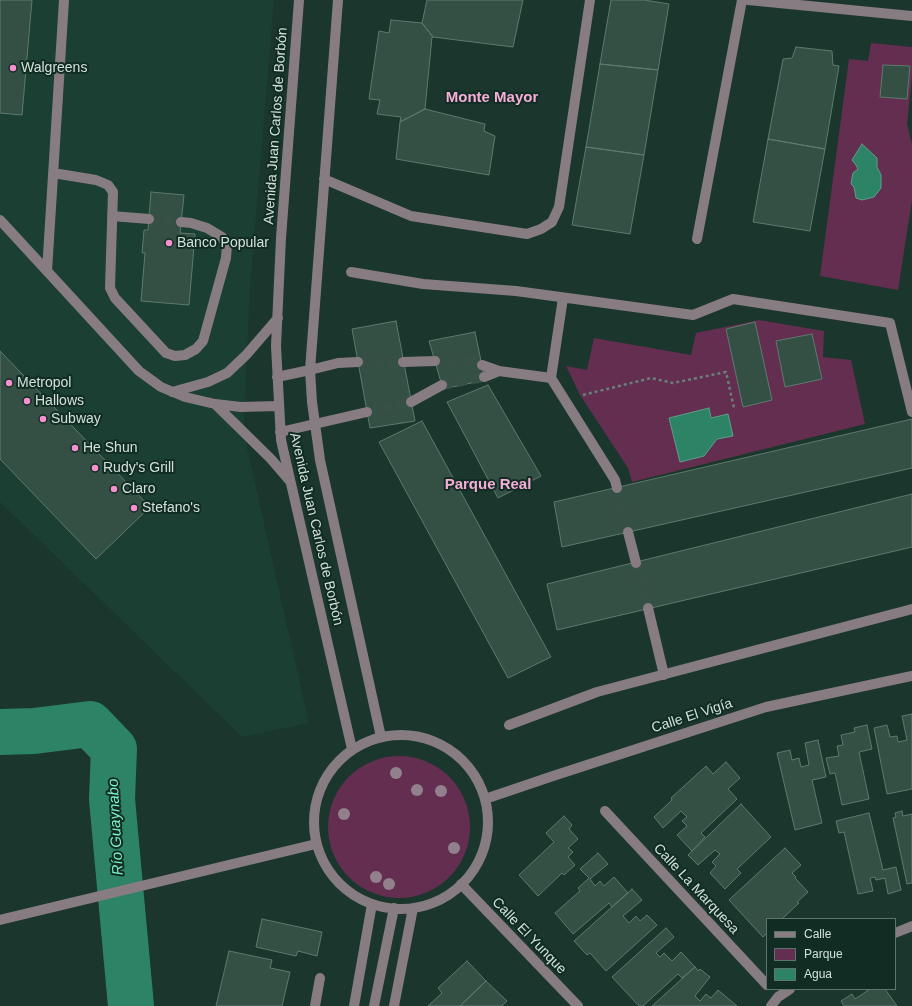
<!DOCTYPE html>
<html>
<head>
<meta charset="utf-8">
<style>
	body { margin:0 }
	#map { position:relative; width:912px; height:1006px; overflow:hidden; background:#1b362c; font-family:Arial,sans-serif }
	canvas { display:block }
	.legend { position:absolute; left:766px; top:918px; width:130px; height:72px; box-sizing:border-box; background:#112c22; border:1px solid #5e746c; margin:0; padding:5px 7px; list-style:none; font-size:12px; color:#d1e1da }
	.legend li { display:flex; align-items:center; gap:8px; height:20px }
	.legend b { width:20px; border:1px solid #5e746c }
</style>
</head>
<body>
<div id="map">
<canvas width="912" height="1006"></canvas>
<ul class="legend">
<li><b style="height:5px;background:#877c82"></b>Calle</li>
<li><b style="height:11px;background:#642e50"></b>Parque</li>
<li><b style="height:11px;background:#2d8366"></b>Agua</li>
</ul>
</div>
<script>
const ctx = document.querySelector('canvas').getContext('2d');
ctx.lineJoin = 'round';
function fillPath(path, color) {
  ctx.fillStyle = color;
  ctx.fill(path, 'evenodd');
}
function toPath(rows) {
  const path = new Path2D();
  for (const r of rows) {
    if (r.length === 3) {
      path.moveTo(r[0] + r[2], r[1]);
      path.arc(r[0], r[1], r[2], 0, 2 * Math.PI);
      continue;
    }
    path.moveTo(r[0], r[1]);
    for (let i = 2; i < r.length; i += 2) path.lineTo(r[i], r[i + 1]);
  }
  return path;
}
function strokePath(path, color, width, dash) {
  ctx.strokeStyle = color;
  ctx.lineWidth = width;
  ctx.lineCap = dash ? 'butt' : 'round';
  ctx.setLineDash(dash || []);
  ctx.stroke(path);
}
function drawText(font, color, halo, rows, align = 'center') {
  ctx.font = font + ' Arial,sans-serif';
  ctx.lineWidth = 4;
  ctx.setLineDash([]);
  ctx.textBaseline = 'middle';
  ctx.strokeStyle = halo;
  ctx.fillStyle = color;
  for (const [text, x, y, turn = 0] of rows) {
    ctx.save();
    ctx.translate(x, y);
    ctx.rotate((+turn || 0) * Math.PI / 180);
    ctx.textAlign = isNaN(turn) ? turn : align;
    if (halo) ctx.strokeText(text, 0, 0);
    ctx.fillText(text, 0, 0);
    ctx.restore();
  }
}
fillPath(toPath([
	[0,0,274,0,250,288,244,420,247,448,309,723,242,737,0,502]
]), '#1b3f32');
fillPath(toPath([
	[871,43,912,47,912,77,907,124,912,144,912,200,898,290,820,276,849,59,868,61],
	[759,320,824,331,823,357,851,360,865,424,632,482,628,468,580,395,566,366,587,370,594,338,691,355,696,333],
	[399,827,71]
]), '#642e50');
const water = toPath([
	[862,144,877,158,877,167,881,175,881,188,874,197,862,200,856,198,854,187,851,184,853,173,858,169,856,165,852,160,862,144],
	[709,408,711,418,728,414,733,436,717,439,704,456,680,462,669,418,709,408]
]);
fillPath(water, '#2d8366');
strokePath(water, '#5e9f89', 1);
strokePath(toPath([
	[0,732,34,731,90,724,114,749,112,799,131,1006]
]), '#2d8366', 46);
const building = toPath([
	[0,0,32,0,22,115,0,113,0,0],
	[427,0,523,0,513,47,433,37,422,23,427,0],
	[611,0,644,0,669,4,658,70,600,64,611,0],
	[391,20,422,23,433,37,432,37,425,109,400,122,401,117,377,114,380,100,369,99,379,31,389,33,391,20],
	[796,47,832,51,833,65,839,66,825,149,768,139,783,59,792,58,796,47],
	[600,64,658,70,644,155,586,147,600,64],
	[883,65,910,66,907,99,880,97,883,65],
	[425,109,485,124,484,131,495,136,489,175,396,159,400,122,425,109],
	[768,139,825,149,810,231,753,222,768,139],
	[586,147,644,155,630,234,572,225,586,147],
	[151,192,184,195,180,233,195,234,189,305,141,301,145,253,142,253,144,230,148,230,151,192],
	[396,321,415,421,370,428,352,329,396,321],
	[755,322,772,400,743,407,726,329,755,322],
	[475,332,485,380,443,389,429,341,475,332],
	[812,334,822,379,785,387,776,341,812,334],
	[0,351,150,507,96,559,0,459,0,351],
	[488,385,541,476,498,498,447,402,488,385],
	[912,419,912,468,562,547,554,502,912,419],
	[422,421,551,657,508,678,379,442,422,421],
	[912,494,912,547,557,630,547,584,912,494],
	[912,714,912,789,887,794,874,728,887,725,890,737,897,736,898,742,907,740,902,716,912,714],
	[867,725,872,749,859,752,869,799,842,805,835,773,830,774,826,758,839,756,837,746,843,745,841,735,855,732,854,728,867,725],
	[818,740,826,777,812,780,822,823,795,830,777,753,790,750,792,760,799,758,801,767,809,765,805,743,818,740],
	[726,762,740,778,728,789,737,799,701,833,705,837,692,851,677,835,687,826,682,821,687,817,681,811,663,828,654,817,672,800,671,798,706,766,713,774,726,762],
	[741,804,771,837,737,869,741,873,725,889,710,873,716,866,712,862,720,854,715,850,698,865,688,855,741,804],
	[902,811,903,816,912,814,912,883,907,884,893,818,896,817,895,813,902,811],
	[869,813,883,870,896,867,901,890,888,894,885,878,876,880,875,877,870,878,873,891,858,894,844,832,839,833,836,821,869,813],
	[564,816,572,825,569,829,578,839,568,848,573,852,568,857,575,865,564,875,562,873,538,896,519,875,554,842,546,833,564,816],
	[785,848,801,865,792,873,796,877,795,878,808,892,797,902,799,903,782,919,767,919,767,933,763,937,729,900,785,848],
	[598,853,608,864,590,879,595,886,600,881,604,886,614,877,628,893,612,907,609,903,573,934,555,913,580,891,578,888,589,878,580,869,598,853],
	[632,889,642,900,623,916,629,923,636,916,640,921,647,915,657,925,606,971,590,953,587,955,574,941,632,889],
	[262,919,322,932,317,956,298,951,296,956,256,947,262,919],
	[666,928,674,937,656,953,660,957,664,953,672,961,681,952,695,967,682,978,678,974,643,1006,639,1006,612,977,666,928],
	[229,951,272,960,270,968,290,972,282,1006,216,1006,229,951],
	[467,961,486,981,460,1006,428,1006,442,993,438,988,467,961],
	[695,967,698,971,700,969,710,977,695,996,700,1001,706,994,711,998,718,990,737,1006,652,1006,695,967],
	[486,981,507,1001,502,1006,460,1006,486,981],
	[870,989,885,989,897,1006,844,1006,841,1001,852,994,855,999,870,989]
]);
fillPath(building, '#345044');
strokePath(building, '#5d7a6e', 1);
strokePath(toPath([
	[149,219,181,222],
	[435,361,469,361,482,365],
	[358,362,403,362],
	[442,385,484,377],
	[367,412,411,402],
	[617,488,628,532],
	[636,563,648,608]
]), '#365046', 10, [10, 5]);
strokePath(toPath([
	[583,395,651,378,673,383,726,372,734,408]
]), '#698077', 2.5, [3, 3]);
strokePath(toPath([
	[299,0,281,238,276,346,281,440,352,749],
	[338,0,310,370,312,402,320,460,381,737],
	[748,0,912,16],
	[53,173,96,180,108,185,113,192,110,288,115,298,166,353,175,356,185,355,196,349,203,341,226,258,227,245,222,237,207,228,191,223,181,222],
	[324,179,411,216,527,234,541,229,552,222,559,207,590,0],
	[112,216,149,219],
	[0,220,139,371,161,387,185,397,215,404,241,407,278,406],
	[697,239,742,0],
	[47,271,64,0],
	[351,272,423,284,516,291,693,315,733,299,890,323,912,412],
	[403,362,435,361],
	[482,365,499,371,551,378,615,480,617,488],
	[277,377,310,370,338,363,358,362],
	[484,377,499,371],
	[551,378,563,298],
	[172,392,208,382,227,373,247,354,278,318],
	[411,402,442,385],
	[215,404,271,459,289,480],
	[280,432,367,412],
	[628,532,636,563],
	[648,608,664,675],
	[509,725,597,692,912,609],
	[401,822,87],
	[485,799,553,776,766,707,912,676],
	[605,811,767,985],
	[461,884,578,1006],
	[0,920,316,844],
	[895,933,912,926],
	[315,1006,320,978],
	[354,1006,372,904],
	[374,1006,394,908],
	[394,1006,413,908],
	[771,1006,778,997,790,989]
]), '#877c82', 10);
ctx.fillStyle = '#92808d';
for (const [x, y] of [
	[396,773],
	[417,790],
	[441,791],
	[344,814],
	[454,848],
	[376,877],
	[389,884]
]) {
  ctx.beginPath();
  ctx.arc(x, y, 6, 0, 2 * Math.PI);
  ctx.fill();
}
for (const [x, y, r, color] of [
	[13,68,4,"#f790ce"],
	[169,243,4,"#f790ce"],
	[9,383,4,"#f790ce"],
	[27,401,4,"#f790ce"],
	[43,419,4,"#f790ce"],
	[75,448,4,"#f790ce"],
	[95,468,4,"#f790ce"],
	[114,489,4,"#f790ce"],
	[134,508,4,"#f790ce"]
]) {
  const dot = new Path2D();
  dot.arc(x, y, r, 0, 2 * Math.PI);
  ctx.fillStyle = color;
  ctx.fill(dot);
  strokePath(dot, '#112c22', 1.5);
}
drawText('14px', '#d1e1da', '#112c22', [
	["Walgreens",21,68],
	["Banco Popular",177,243],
	["Metropol",17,383],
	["Hallows",35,401],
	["Subway",51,419],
	["He Shun",83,448],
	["Rudy's Grill",103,468],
	["Claro",122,489],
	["Stefano's",142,508]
], 'left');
drawText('14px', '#d1e1da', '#112c22', [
	["Avenida Juan Carlos de Borbón",276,126,-86],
	["Avenida Juan Carlos de Borbón",316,529,77],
	["Calle El Vigía",692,716,-18],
	["Calle La Marquesa",696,889,47],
	["Calle El Yunque",529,936,46]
]);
drawText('bold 15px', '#f6add7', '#112c22', [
	["Monte Mayor",492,98],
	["Parque Real",488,485]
]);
drawText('italic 15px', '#7df3c7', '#112c22', [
	["Río Guaynabo",116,827,-93]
]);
</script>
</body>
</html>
